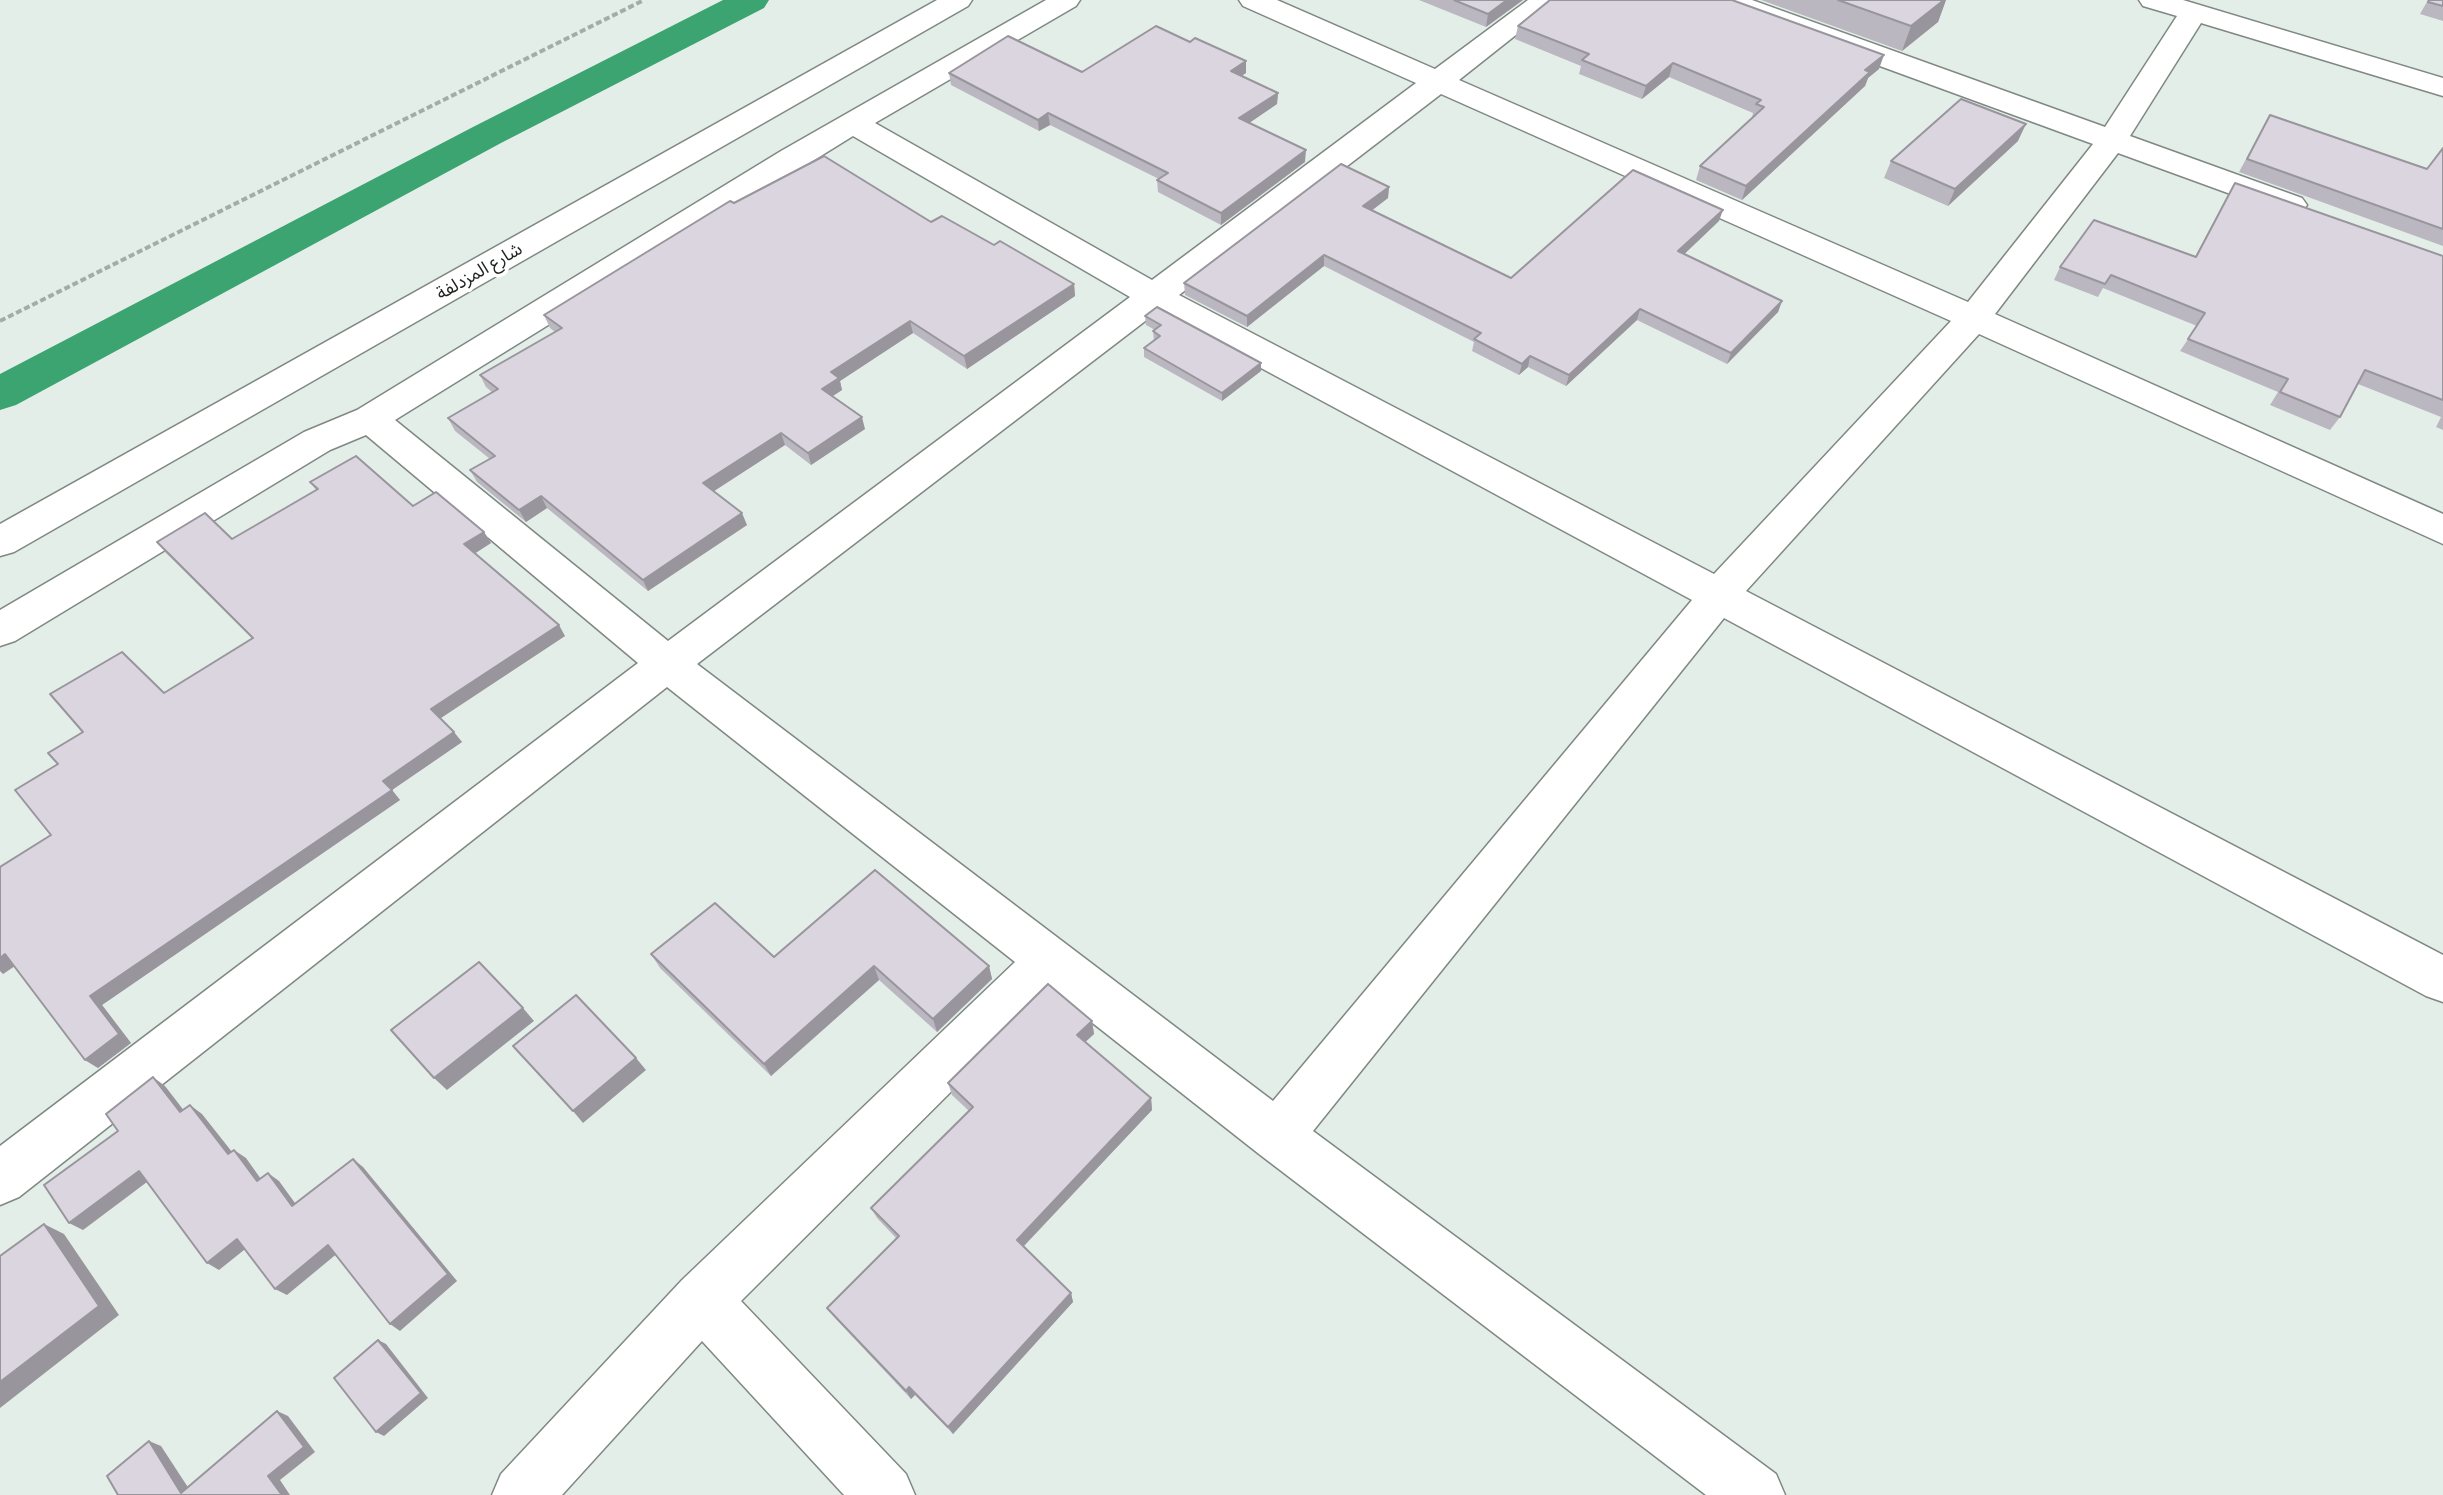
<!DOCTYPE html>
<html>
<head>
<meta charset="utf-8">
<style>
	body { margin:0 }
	canvas { display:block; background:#e4eee8 }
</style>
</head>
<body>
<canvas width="2443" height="1495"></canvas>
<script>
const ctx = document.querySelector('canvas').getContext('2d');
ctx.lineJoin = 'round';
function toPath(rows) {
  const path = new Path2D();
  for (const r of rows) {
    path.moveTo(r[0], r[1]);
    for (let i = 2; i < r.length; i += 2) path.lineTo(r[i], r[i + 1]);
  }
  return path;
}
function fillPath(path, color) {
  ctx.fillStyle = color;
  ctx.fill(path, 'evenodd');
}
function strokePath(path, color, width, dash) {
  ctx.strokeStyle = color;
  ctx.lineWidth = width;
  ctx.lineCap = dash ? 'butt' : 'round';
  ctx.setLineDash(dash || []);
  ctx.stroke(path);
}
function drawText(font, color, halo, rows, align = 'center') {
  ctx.font = font + ' Barlow,"Noto Sans Arabic",sans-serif';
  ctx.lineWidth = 7;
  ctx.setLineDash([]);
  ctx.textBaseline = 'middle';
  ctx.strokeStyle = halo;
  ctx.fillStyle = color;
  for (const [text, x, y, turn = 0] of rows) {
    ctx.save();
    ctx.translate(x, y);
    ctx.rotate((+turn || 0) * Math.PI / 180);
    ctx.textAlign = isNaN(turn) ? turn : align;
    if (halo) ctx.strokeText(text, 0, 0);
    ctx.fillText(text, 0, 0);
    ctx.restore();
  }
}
fillPath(toPath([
	[723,0,769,0,764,8,501,143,16,405,0,410,0,374,473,127,723,0]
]), '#3ba471');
const minor = toPath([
	[1046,0,1080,0,1076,6,875,123,1152,280,1416,83,1243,6,1239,0,1277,0,1435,69,1528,0,1560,0,1459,80,1968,302,2093,144,1716,6,1712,0,1752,0,2105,127,2177,16,2143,6,2139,0,2183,0,2443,78,2443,96,2201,23,2130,136,2302,198,2307,205,2302,212,2291,215,2280,212,2118,153,1995,314,2443,514,2443,544,1979,334,1746,591,2443,955,2443,1002,2426,996,1724,618,1313,1131,1776,1474,1785,1495,1706,1495,1259,1154,1052,991,741,1301,906,1474,915,1495,844,1495,702,1341,562,1495,492,1495,501,1474,682,1280,1015,962,667,687,19,1197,0,1205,0,1146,638,663,366,435,330,450,15,641,0,646,0,610,304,432,357,410,781,151,1046,0],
	[1441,94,1951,321,1714,574,1179,295,1441,94],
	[853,136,1130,297,668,641,395,420,853,136],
	[1157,312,1692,600,1273,1101,697,664,1157,312]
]);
const tertiary = toPath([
	[937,0,972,0,968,6,14,552,0,556,0,524,937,0]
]);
strokePath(minor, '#7f8882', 3);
strokePath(tertiary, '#7f8882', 3);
strokePath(toPath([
	[0,321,644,0]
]), '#a4aca8', 4, [6, 3]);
fillPath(minor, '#fff');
fillPath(tertiary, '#fff');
fillPath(toPath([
	[1419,0,1523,0,1486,27],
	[1761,0,1946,0,1938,22,1902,51],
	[2428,0,2443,0,2443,21,2420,14],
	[1518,26,1879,69,1868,78,1865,86,1742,200,1696,180,1700,166,1752,118,1753,113,1669,77,1642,99,1579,74,1581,66,1515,39],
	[949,73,1246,73,1241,76,1278,93,1277,104,1249,123,1305,162,1221,225,1158,192,1157,180,1159,179,1050,125,1039,131,951,85],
	[2270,115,2427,169,2443,147,2443,246,2239,172],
	[2018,141,1948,206,1884,178,1891,161],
	[2235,183,2443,256,2443,430,2436,427,2441,417,2358,384,2340,417,2330,430,2270,405,2278,392,2180,351,2197,326,2103,288,2098,297,2054,280,2060,267,2195,257],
	[1389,187,1388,198,1371,211,1511,278,1719,221,1684,254,1782,301,1778,312,1727,364,1637,320,1566,386,1528,367,1519,375,1472,351,1474,342,1324,266,1247,327,1185,295,1184,283],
	[734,203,931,222,994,245,1074,284,1075,296,967,369,913,333,840,381,842,390,833,396,865,429,811,465,785,445,714,491,747,525,648,591,547,508,526,522,477,482,470,470,490,459,455,431,448,418,493,393,486,387,480,375,555,332,550,328,544,315],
	[1145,316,1261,363,1261,371,1222,401,1144,357,1144,348,1154,341,1153,331,1155,330,1146,325],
	[310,482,413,506,484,532,491,543,475,553,565,636,440,718,462,742,392,790,400,800,102,1005,131,1043,98,1068,85,1060,14,966,3,974,51,835,58,764,164,693,252,638,166,553,157,542,232,539,316,490],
	[651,954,774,957,989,966,992,979,937,1032,879,980,771,1076,660,968],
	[1092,1021,1094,1034,1085,1042,1151,1098,1152,1110,1024,1246,1071,1293,1073,1302,953,1434,915,1395,911,1399,834,1317,827,1308,897,1239,877,1218,871,1208,969,1111,952,1095,948,1083]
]), '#bbb7c0');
fillPath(toPath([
	[1507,0,1523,0,1486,27,1488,14],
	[1944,0,1946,0,1938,22,1902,51,1911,26],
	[1884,55,1879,69,1868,78,1865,86,1742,200,1746,186,1865,70],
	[1246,61,1246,73,1231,83,1231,71],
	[1673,63,1669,77,1642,99,1646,86],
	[1278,93,1277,104,1239,130,1239,118],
	[1048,113,1050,125,1039,131,1038,120],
	[2026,124,2018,141,1948,206,1955,189],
	[1306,150,1305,162,1221,225,1221,213],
	[1389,187,1388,198,1362,218,1363,206],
	[1723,210,1719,221,1675,263,1678,251],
	[1324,255,1324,266,1247,327,1247,316],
	[1074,284,1075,296,967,369,964,356],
	[1782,301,1778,312,1727,364,1731,353],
	[1640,309,1637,320,1566,386,1569,375],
	[910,321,913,333,840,381,842,390,825,401,822,389,831,372],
	[1530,356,1528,367,1519,375,1522,364],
	[1261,363,1261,371,1222,401,1222,393],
	[862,417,865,429,811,465,808,453],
	[781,433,785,445,708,495,703,483],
	[541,496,547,508,526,522,519,510],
	[742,513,747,525,648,591,643,580],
	[484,532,491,543,471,556,464,544],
	[559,625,565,636,438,720,431,709],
	[454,732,462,742,392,790,400,800,102,1005,131,1043,98,1068,85,1060,90,996,383,781],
	[5,954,18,964,3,974,0,971,0,958],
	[874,966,879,980,771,1076,764,1064],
	[989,966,992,979,937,1032,933,1019],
	[523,1008,534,1021,447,1090,434,1078],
	[1092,1021,1094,1034,1079,1048,1077,1035],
	[636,1058,646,1070,583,1123,573,1111],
	[153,1077,165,1086,192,1121,180,1112],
	[1151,1098,1152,1110,1020,1250,1017,1240],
	[190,1105,202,1114,240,1162,228,1154],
	[234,1150,246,1158,268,1189,257,1181],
	[353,1159,363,1167,457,1281,400,1331,390,1324],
	[139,1171,151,1179,83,1230,69,1223],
	[268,1173,279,1181,303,1214,292,1206],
	[44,1224,64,1234,119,1315,0,1408,0,1382],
	[237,1239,249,1246,219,1270,207,1263],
	[328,1245,339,1252,287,1295,275,1289],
	[1071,1293,1073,1302,953,1434,948,1427],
	[378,1340,386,1344,428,1398,384,1436,376,1432],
	[909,1387,915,1395,911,1399,906,1391],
	[277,1411,288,1416,315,1452,280,1480,290,1495,282,1495,268,1476],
	[149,1441,161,1446,193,1495,181,1493]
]), '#99959c');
const building = toPath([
	[1454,0,1507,0,1488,14,1454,0],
	[1550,0,1732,0,1884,55,1865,70,1870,72,1746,186,1700,166,1764,107,1756,104,1761,100,1673,63,1646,86,1582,60,1589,54,1518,26,1550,0],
	[1838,0,1944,0,1911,26,1838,0],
	[2429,0,2443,0,2443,6,2428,2,2429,0],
	[1156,26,1190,42,1195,38,1246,61,1231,71,1278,93,1239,118,1306,150,1221,213,1157,180,1168,173,1048,113,1038,120,949,73,1008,36,1082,72,1156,26],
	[1961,99,2026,124,1955,189,1891,161,1961,99],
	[2270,115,2427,169,2443,148,2443,229,2247,159,2270,115],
	[824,156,931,222,942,216,994,245,1000,241,1074,284,964,356,910,321,831,372,839,378,822,389,862,417,808,453,781,433,703,483,742,513,643,580,541,496,519,510,470,470,495,456,448,418,498,389,480,375,562,328,544,315,730,201,734,203,824,156],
	[1341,164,1389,187,1363,206,1511,278,1633,170,1723,210,1678,251,1782,301,1731,353,1640,309,1569,375,1530,356,1522,364,1474,339,1481,333,1324,255,1247,316,1184,283,1341,164],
	[2235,183,2443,256,2443,400,2365,370,2340,417,2280,392,2288,379,2188,339,2205,313,2111,275,2105,284,2060,267,2094,220,2196,257,2235,183],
	[1157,307,1261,363,1222,393,1144,348,1160,336,1153,331,1161,325,1145,316,1157,307],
	[356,456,413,506,436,492,484,532,464,544,559,625,431,709,454,732,383,781,392,790,90,996,119,1034,85,1060,5,954,0,958,0,867,51,835,15,790,58,764,48,753,83,732,50,694,122,652,164,693,253,638,157,542,205,513,232,539,318,489,310,482,356,456],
	[875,870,989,966,933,1019,874,966,764,1064,651,954,715,903,774,957,875,870],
	[479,962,523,1008,434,1078,391,1030,479,962],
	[1048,984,1092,1021,1077,1035,1151,1098,1017,1240,1071,1293,948,1427,909,1387,906,1391,827,1308,899,1236,871,1208,973,1107,948,1083,1048,984],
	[576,995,636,1058,573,1111,513,1046,576,995],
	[153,1077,180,1112,190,1105,228,1154,234,1150,257,1181,268,1173,292,1206,353,1159,448,1274,390,1324,328,1245,275,1289,237,1239,207,1263,139,1171,69,1223,44,1185,118,1131,106,1114,153,1077],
	[44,1224,99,1306,0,1382,0,1256,44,1224],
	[378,1340,421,1393,376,1432,334,1378,378,1340],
	[277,1411,304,1447,268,1476,282,1495,118,1495,107,1476,149,1441,181,1493,277,1411]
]);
fillPath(building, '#dad5df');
strokePath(building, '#99959c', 2);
drawText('18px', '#1e2220', '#fff', [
	["شارع المزدلفة",479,271,-30]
]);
</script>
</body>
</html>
